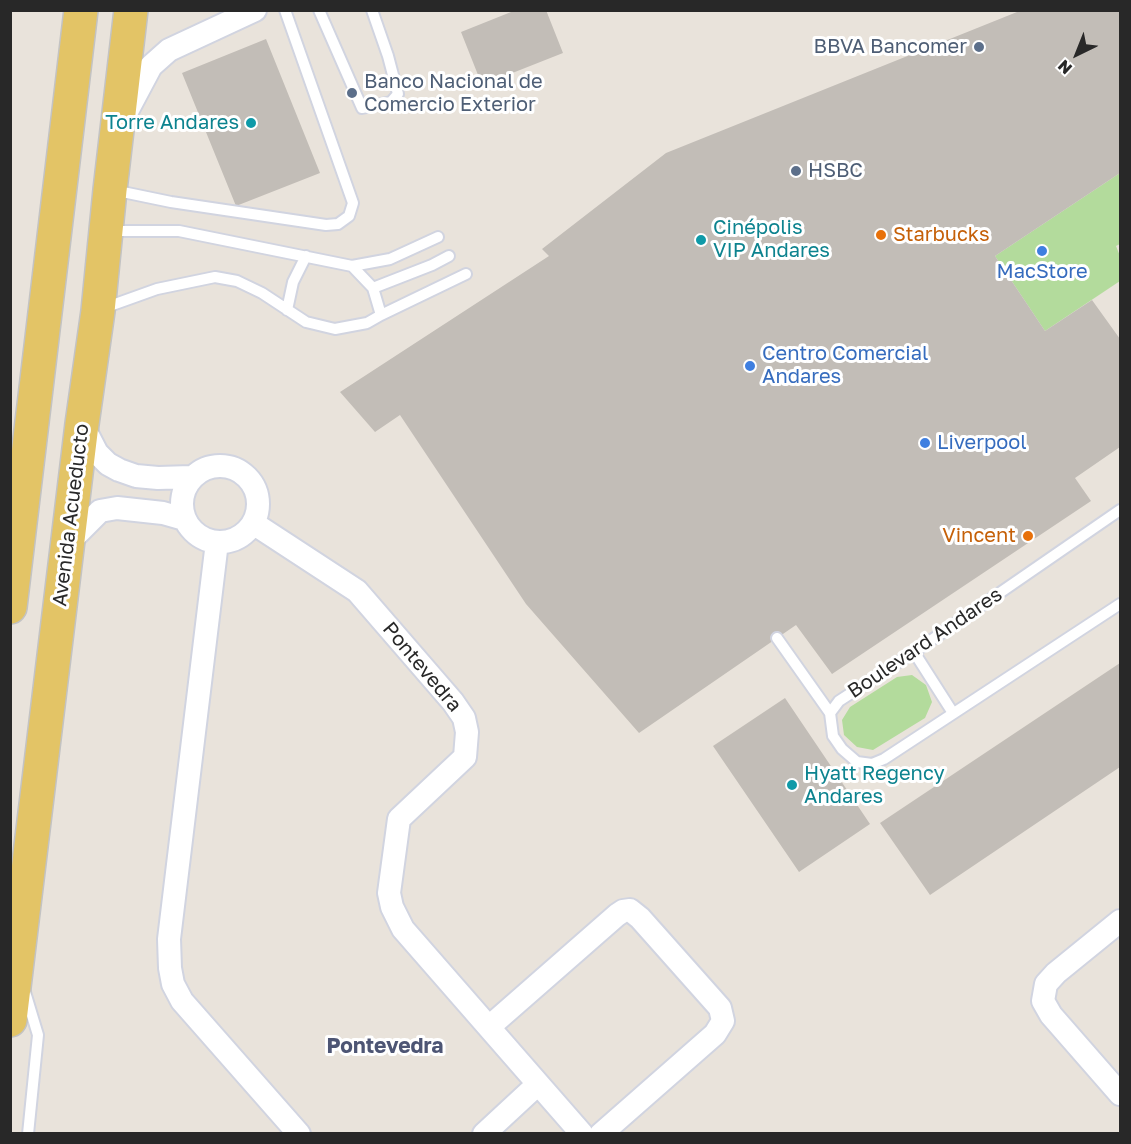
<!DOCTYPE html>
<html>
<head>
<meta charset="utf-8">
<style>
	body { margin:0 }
	#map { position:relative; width:1131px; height:1144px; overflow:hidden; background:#e9e3db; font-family:"Golos Text",sans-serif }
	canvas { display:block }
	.frame { position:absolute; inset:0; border:12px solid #282828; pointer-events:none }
	.north { position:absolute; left:1047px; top:24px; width:60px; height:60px; -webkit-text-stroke:4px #fff; paint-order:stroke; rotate:223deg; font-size:16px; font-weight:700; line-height:24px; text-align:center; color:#282828 }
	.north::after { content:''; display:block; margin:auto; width:21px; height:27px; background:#282828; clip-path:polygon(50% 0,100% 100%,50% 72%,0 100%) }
</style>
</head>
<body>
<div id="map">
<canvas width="1131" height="1144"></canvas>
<div class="frame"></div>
<div class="north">N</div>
</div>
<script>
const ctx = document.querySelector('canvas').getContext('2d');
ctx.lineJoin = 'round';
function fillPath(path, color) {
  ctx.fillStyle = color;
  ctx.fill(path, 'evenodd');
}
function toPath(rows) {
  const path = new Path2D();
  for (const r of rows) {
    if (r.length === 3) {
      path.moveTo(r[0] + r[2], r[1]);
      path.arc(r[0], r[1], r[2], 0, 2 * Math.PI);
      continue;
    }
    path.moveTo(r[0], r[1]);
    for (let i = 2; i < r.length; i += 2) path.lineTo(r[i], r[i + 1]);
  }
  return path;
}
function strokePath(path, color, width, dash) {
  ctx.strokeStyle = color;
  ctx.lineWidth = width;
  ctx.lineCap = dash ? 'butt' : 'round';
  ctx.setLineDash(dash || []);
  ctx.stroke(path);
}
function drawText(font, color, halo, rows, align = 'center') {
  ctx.font = font + ' "Golos Text",sans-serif';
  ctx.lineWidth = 6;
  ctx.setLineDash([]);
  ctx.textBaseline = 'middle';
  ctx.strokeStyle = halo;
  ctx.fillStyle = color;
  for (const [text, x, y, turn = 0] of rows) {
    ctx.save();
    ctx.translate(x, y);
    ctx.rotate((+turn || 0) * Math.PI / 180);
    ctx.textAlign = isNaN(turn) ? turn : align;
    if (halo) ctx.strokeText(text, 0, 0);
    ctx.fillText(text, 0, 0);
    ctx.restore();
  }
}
fillPath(toPath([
	[1120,173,1120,244,1116,246,1120,256,1120,281,1045,331,995,256],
	[912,675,926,685,932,702,925,718,873,750,857,747,844,735,842,720,850,707,897,677]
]), '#b3db9c');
fillPath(toPath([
	[516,10,546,10,563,53,482,85,461,32],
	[1022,10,1120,10,1120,173,995,256,1045,331,1092,300,1120,339,1120,447,1075,478,1091,501,832,674,796,625,639,733,526,604,400,415,375,432,340,392,549,256,542,249,666,153],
	[266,39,320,173,236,206,182,73],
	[1120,663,1120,767,930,895,880,823],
	[785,698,870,824,799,872,713,746]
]), '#c2bdb7');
const lane = toPath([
	[319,10,362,108,391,102,398,94,388,56,372,10],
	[113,190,171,202,326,225,338,224,349,216,353,203,285,10],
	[108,231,179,231,352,266,373,288,381,315],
	[352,266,390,259,438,237],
	[373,288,432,265,449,256],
	[104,308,157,289,215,277,237,281,262,293,306,322,335,329,367,323,381,315,466,274],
	[287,310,293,282,306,256],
	[1120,510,914,652,839,701,830,713,833,736,842,749,857,762,872,764,884,759,1120,604],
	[777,638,830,713],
	[914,652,953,713],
	[25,992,38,1035,28,1134]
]);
const street = toPath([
	[125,115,151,66,169,50,255,10],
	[82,424,97,453,108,464,119,470,136,476,158,478,191,477],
	[220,504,38],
	[253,523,357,591,453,702,464,718,467,732,465,757,399,819,389,893,392,907,403,929,582,1134],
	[217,542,169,939,170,968,173,984,182,1001,299,1134],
	[68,543,100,511,117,508,163,513,184,519],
	[1120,921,1056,973,1046,984,1043,1001,1051,1015,1120,1094],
	[489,1027,617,915,623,911,630,910,640,918,720,1008,723,1021,715,1034,601,1134],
	[484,1134,538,1084]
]);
const primary = toPath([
	[10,607,81,10],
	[10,1020,82,424,98,311,110,190,131,10]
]);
strokePath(lane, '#d1d4e0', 14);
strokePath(street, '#d1d4e0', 26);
strokePath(primary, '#c3c3c3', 36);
strokePath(lane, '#fff', 10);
strokePath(street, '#fff', 22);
strokePath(primary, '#e3c466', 33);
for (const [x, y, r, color] of [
	[979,47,6,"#5c6f8a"],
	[352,93,6,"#5c6f8a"],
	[251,123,6,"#0f9aa8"],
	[796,171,6,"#5c6f8a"],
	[881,235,6,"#e8710a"],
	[701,240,6,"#0f9aa8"],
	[1042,251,6,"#3f7fe0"],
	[750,366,6,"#3f7fe0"],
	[925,443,6,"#3f7fe0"],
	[1028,536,6,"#e8710a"],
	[792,785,6,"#0f9aa8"]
]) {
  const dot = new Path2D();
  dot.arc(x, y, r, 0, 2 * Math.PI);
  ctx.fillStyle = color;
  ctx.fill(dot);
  strokePath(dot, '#fff', 2);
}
drawText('20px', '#4e5e75', '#fff', [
	["BBVA Bancomer",967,47,"right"],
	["Banco Nacional de",364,82],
	["Comercio Exterior",364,105],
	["HSBC",808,171]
], 'left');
drawText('20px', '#0d838f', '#fff', [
	["Torre Andares",239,123,"right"],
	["Cinépolis",713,228],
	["VIP Andares",713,251],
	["Hyatt Regency",804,774],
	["Andares",804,797]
], 'left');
drawText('20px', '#c56008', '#fff', [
	["Starbucks",893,235],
	["Vincent",1016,536,"right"]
], 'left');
drawText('20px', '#366cbe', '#fff', [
	["MacStore",1042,272,"center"],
	["Centro Comercial",762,354],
	["Andares",762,377],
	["Liverpool",937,443]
], 'left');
drawText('20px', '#282828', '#fff', [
	["Avenida Acueducto",71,515,-83],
	["Boulevard Andares",925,643,-34],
	["Pontevedra",422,667,50]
]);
drawText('bold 21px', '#4d5574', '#fff', [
	["Pontevedra",385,1046]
]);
</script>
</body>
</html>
